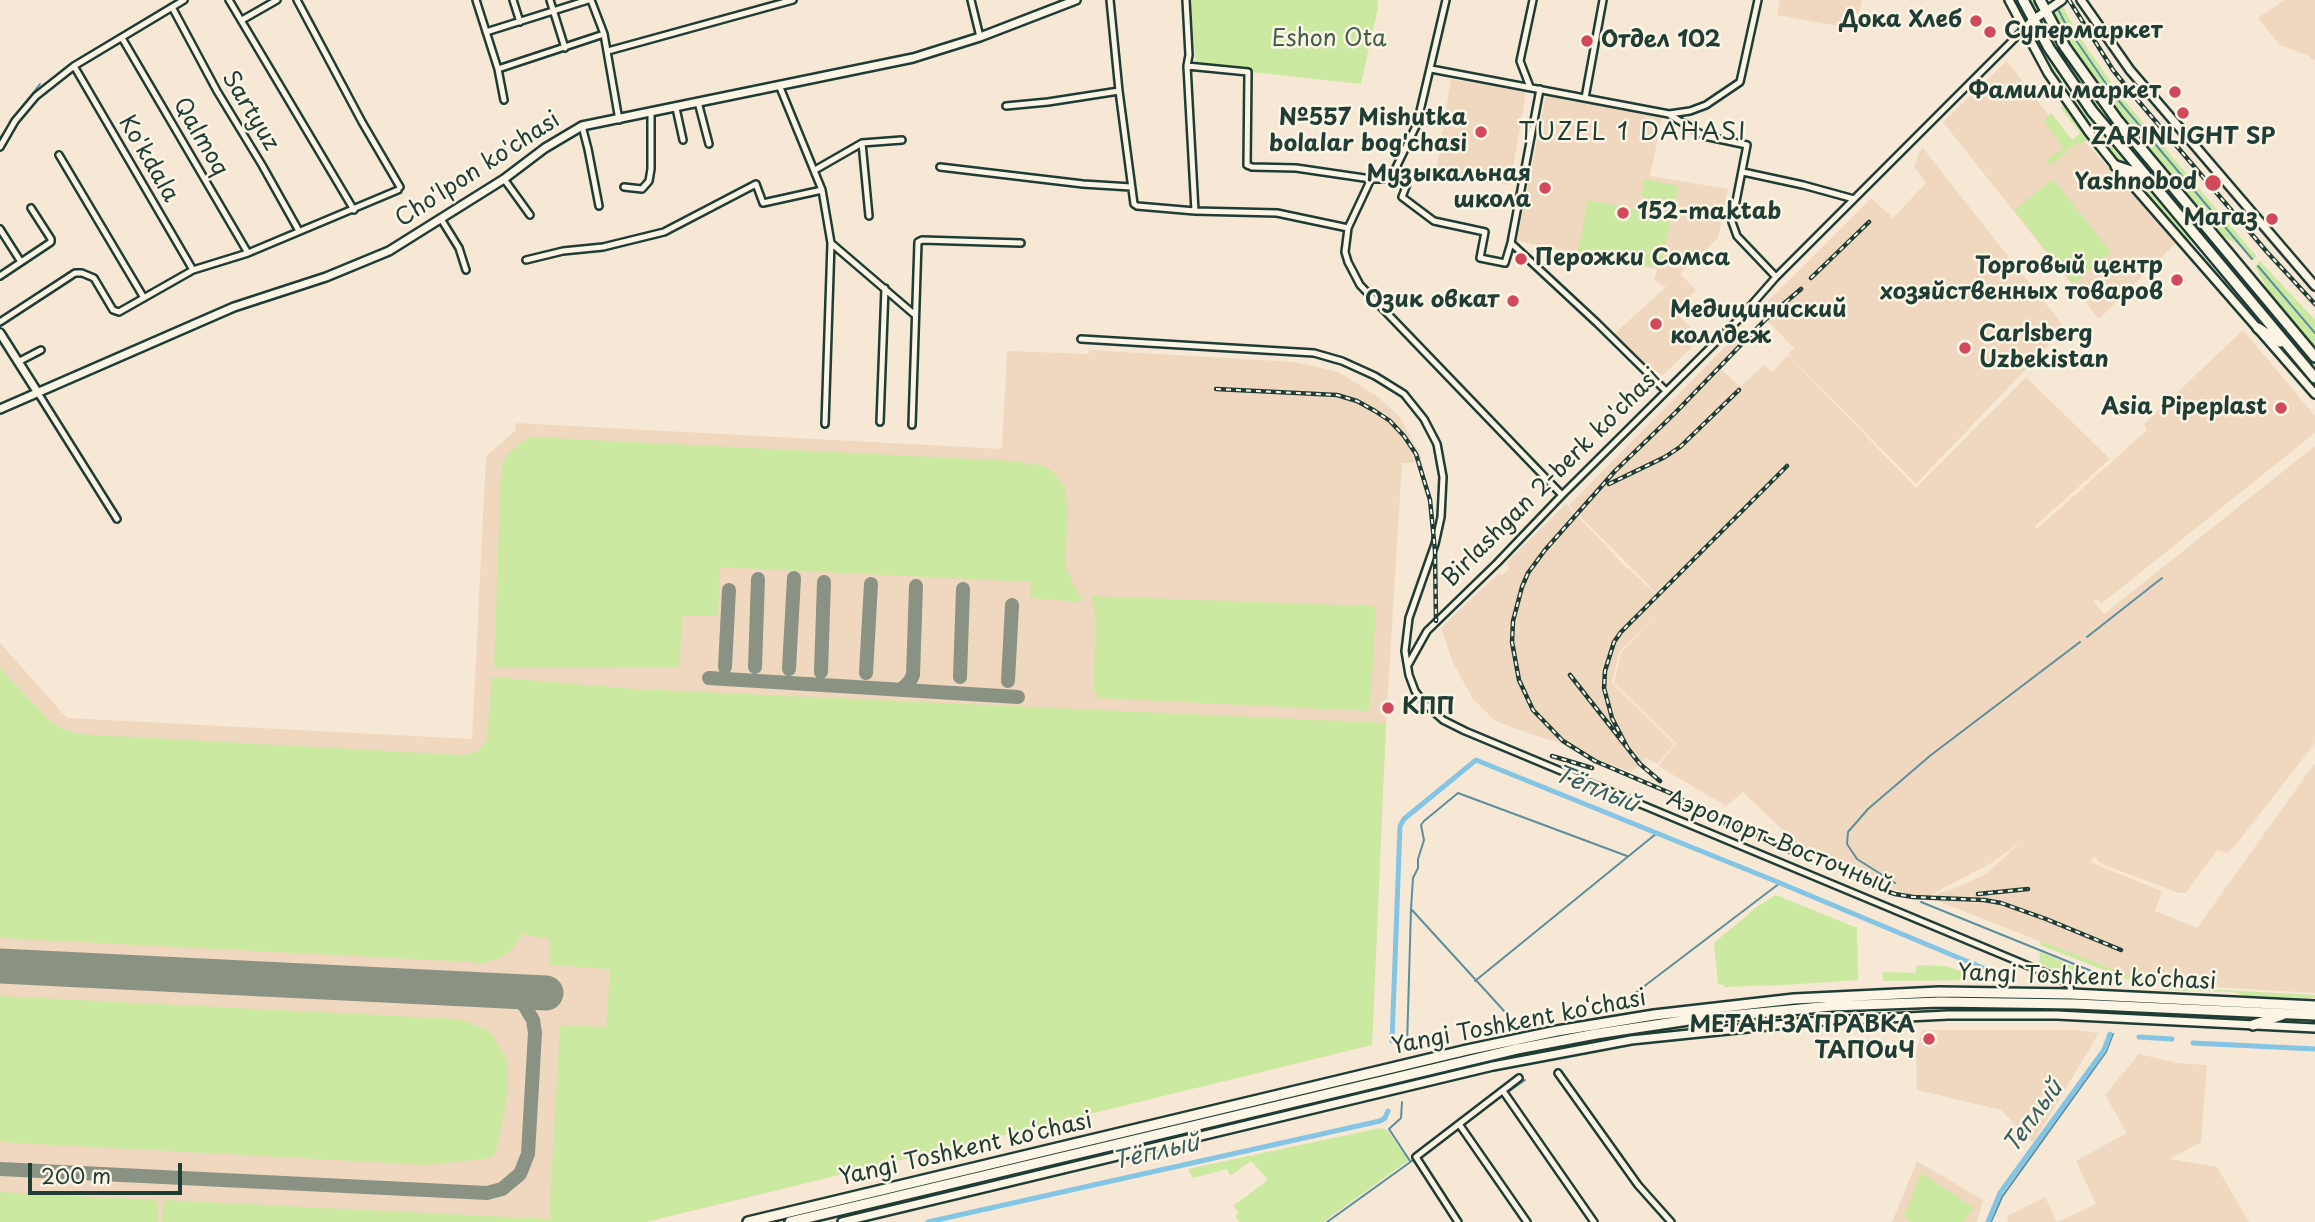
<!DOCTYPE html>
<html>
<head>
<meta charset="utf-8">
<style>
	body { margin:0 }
	#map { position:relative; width:2315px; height:1222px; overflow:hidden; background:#f6e8d4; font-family:"Playpen Sans",sans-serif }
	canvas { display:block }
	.scale { position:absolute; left:28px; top:1163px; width:154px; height:32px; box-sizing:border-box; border:4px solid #1f3d34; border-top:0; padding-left:9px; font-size:21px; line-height:24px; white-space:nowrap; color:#1f3d34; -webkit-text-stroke:5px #fcf5e5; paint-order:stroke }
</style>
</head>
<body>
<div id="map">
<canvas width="2315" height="1222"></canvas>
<div class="scale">200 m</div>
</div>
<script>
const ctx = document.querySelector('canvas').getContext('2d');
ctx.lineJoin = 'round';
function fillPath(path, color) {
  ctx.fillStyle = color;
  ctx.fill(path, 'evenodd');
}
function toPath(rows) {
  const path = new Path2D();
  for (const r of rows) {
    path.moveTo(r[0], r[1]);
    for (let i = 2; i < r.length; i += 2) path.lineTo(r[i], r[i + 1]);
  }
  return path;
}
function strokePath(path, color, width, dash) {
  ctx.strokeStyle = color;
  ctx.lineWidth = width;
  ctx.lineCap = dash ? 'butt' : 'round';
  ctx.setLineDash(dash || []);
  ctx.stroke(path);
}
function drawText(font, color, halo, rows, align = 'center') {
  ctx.font = font + ' "Playpen Sans",sans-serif';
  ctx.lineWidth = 5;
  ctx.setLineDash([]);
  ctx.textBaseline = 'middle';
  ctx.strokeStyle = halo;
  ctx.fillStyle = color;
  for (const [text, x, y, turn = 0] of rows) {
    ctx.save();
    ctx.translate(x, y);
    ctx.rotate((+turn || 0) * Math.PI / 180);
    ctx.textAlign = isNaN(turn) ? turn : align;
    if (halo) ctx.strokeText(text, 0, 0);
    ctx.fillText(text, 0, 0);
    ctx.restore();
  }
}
fillPath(toPath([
	[1780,0,1862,0,1859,13,1838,26,1777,15],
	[2285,0,2315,0,2315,61,2309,56,2280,45,2258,18],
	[2007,61,2066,138,2085,142,2177,242,2099,319,1943,122],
	[1451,79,1526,92,1510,185,1436,172],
	[1546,95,1662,118,1650,176,1728,189,1718,238,1680,274,1696,290,1675,312,1701,338,1659,379,1613,335,1666,287,1654,280,1657,269,1517,241],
	[1922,147,2065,328,1916,484,1788,354,1794,348,1758,311,1871,198,1893,218,1926,183,1914,166],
	[2243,330,2315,416,2315,433,2101,604,2097,599,2094,602,2104,614,2315,446,2315,743,2234,847,2227,853,2217,850,2186,893,2179,893,2104,865,2098,861,2095,856,2090,862,2162,891,2155,911,2197,928,2315,763,2315,993,2146,983,1938,901,1938,893,1951,890,1986,874,2021,842,1993,862,1921,900,1814,856,1802,844,1799,846,1741,790,1742,793,1726,806,1658,766,1676,743,1614,683,1621,653,1656,617,1619,652,1612,683,1674,744,1657,764,1647,758,1631,772,1579,752,1564,741,1561,743,1540,737,1495,721,1473,699,1453,663,1441,628,1499,573,1502,575,1509,569,1507,562,1566,504,1623,564,1668,605,1569,505,1734,338,1742,346,1721,369,1740,387,1764,365,1772,372,1788,355,1916,488,2026,377,2110,459,2035,526,2037,529,2147,430,2144,424],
	[1089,350,1295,362,1338,372,1377,396,1400,417,1422,458,1412,463,1402,463,1386,723,1372,1045,646,1222,0,1222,0,643,67,718,472,739,486,456,515,431,516,423,1002,449,1007,351,1089,354],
	[1922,1030,2076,1030,2099,1033,2033,1143,2001,1110,1917,1090,1916,1052],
	[2139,1054,2177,1063,2207,1065,2201,1142,2170,1159,2217,1167,2249,1222,2058,1222,2096,1204,2076,1161,2127,1133,2105,1095],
	[1917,1161,1983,1200,1977,1222,1892,1222],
	[2045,1197,2057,1222,2007,1222,2009,1215]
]), '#efd8bf');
fillPath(toPath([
	[1190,0,1377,0,1378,8,1361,84,1196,66],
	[2030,0,2033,0,2058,46,2079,78,2154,174,2198,226,2196,228,2089,96,2056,48],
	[2060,2,2083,42,2120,95,2257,257,2253,261,2236,243,2220,235,2099,87,2074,50,2049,7],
	[2048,60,2084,113,2130,167,2118,164,2091,129,2056,79,2046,62],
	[2064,104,2088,139,2081,145,2078,142,2050,166,2046,161,2063,148,2044,120,2051,113,2072,140,2080,133,2061,108],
	[2128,175,2135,176,2151,191,2189,236,2189,241,2262,327],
	[1645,179,1678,186,1674,204,1641,197],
	[2053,179,2111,252,2073,284,2014,210],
	[1588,200,1671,216,1661,268,1578,252],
	[2210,240,2315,364,2315,369,2208,242],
	[2260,261,2315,320,2315,349,2268,290,2255,266],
	[533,437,1014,461,1040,465,1050,469,1065,487,1068,510,1065,565,1073,584,1084,602,1030,598,1031,582,720,567,718,616,683,616,679,667,494,668,501,468,505,459,512,450,527,439],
	[1091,596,1372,606,1376,611,1370,706,1367,711,1099,698,1093,689,1096,620],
	[0,668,48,719,62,729,80,734,463,755,475,752,483,746,487,738,492,677,635,689,1386,723,1372,1045,646,1222,162,1222,163,1204,166,1200,549,1219,560,1025,606,1027,610,969,549,965,549,939,522,934,515,946,504,956,482,964,474,964,474,962,0,938],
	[1776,895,1857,928,1858,980,1784,985,1725,987,1724,985,1718,984,1714,943,1758,906],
	[2041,941,2143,981,2145,986,2040,945],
	[2040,952,2114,984,2080,981,2039,963],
	[1917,965,1946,966,1985,980,1883,981,1883,972,1915,973],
	[2164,987,2315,995,2315,998,2245,996,2234,992,2161,990],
	[0,996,458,1019,468,1022,487,1030,494,1037,508,1062,508,1093,497,1149,494,1155,489,1158,429,1165,0,1142],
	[1380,1128,1387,1130,1409,1160,1323,1222,1240,1222,1235,1216,1239,1213,1233,1206,1268,1180,1251,1161,1230,1176,1227,1169,1193,1178,1188,1169],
	[1921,1173,1974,1208,1963,1222,1912,1222,1904,1216],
	[0,1192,155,1200,158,1204,158,1222,0,1222]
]), '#cbe9a1');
strokePath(toPath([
	[2059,11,2067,27,2113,94,2252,259],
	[21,109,40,84],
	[0,138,10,125],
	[2258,266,2315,333],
	[2087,637,2162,578],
	[1895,883,1857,859,1847,844,1848,832,1868,809,1931,755,2080,642],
	[1921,902,2116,981],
	[1412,910,1515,1023],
	[1475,981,1657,833],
	[1630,997,1780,883],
	[1407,1046,1411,909,1413,878,1418,868,1418,859,1424,840,1421,825,1424,821,1458,793,1627,856],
	[1402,1102,1401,1118,1389,1129,1410,1161],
	[1463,1124,1525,1080],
	[1327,1222,1416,1158],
	[1991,1222,2002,1197,2106,1052,2113,1034]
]), '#5c8f9e', 2);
strokePath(toPath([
	[2139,1037,2172,1039],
	[1392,1041,1400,826,1404,819,1476,760,1780,883,1995,973],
	[2193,1043,2315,1049],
	[928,1222,1380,1121,1385,1118,1388,1111],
	[1988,1222,2000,1193,2104,1050,2110,1034]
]), '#84c5e5', 5);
strokePath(toPath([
	[725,667,729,590],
	[755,667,758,579],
	[789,669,794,578],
	[821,672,824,582],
	[866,673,871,584],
	[960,677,963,589],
	[709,678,1018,697],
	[1008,681,1012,605],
	[901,690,910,681,913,675,916,586],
	[0,1169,487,1193,502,1189,520,1174,528,1154,535,1033,533,1020,524,1005,509,995,492,990]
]), '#8a9284', 14);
strokePath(toPath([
	[0,966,546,993]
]), '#8a9284', 35);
const street = toPath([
	[229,0,354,210],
	[297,0,362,122,400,187],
	[476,0,498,69,504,100],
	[513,0,520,22],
	[550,0,565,48],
	[591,0,604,34,619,120],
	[971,0,980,37],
	[1110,0,1119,91,1134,204,1137,206,1195,211,1277,213,1348,228],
	[1186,0,1189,55,1187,66,1195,211],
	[1446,0,1417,124,1392,176,1384,179,1371,179,1348,228,1345,252,1348,262,1360,285,1562,495],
	[172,7,217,91,262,165,299,231],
	[242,20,277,0],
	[486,32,588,0],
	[122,38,248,253],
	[608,51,793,0],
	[74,66,193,270],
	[1187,66,1248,72,1247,165,1252,167,1296,168,1371,179],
	[498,69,604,34],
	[1431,69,1669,114,1690,111,1706,105,1740,82,1758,0],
	[779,85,822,190,831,243,915,315],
	[1530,87,1520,61,1533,0],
	[1540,89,1511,243,1597,323,1666,391],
	[1585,98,1603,0],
	[698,102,709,144],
	[1006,106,1048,102,1119,91],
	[676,108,683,140],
	[1670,115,1704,136,1747,145,1732,222,1737,236,1776,277],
	[582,126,588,149,599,206],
	[862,143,869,216],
	[0,147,15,121,36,96,74,66,184,0],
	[59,155,144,298],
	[940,167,1083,184,1131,187],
	[815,170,862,143,902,140],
	[1743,172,1803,185,1854,199],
	[1392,176,1407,184,1402,197,1434,221,1485,232,1480,258,1505,263,1511,243],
	[504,179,530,215],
	[624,187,642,189,649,181,651,169,651,113],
	[441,219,459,248,466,270],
	[0,229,21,262],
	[526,260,563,251,603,247,664,232,756,184,763,203,822,190],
	[0,276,51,242,51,239,31,208],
	[0,322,75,273,82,273,94,278,113,310,119,312,193,270,248,253,398,190],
	[1081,339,1314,353,1342,361,1375,376,1404,394,1424,419,1437,444,1443,477,1441,517,1435,544,1409,618,1405,651,1409,675,1415,691,1426,705,1443,720,1465,731,2060,979,2070,986,2071,994],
	[18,362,41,350],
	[38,393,117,519],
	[880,422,885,288],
	[825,424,831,243],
	[912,425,918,242,922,240,1021,243],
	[1408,665,1427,631,1497,563,1562,495,1740,318,1776,277,2023,30],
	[1558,1073,1638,1185,1671,1222],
	[1503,1091,1594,1222],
	[1459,1124,1527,1222],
	[1458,1222,1416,1157,1519,1078]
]);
const secondary = toPath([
	[2009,0,2048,73,2089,132,2116,166,2315,394],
	[2081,0,2130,70,2315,286],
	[2023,30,2033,20,2062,0],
	[0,333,38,393],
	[0,409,234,307,326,277,389,251,504,179,545,148,582,126,913,58,980,37,1076,0],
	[842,1222,1493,1066,1631,1040,1806,1022,1948,1015,2057,1015,2315,1028]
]);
const highway = toPath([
	[2023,0,2049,48,2092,111,2315,378],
	[2040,0,2065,47,2118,121,2315,357],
	[2116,166,2143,175],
	[2258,328,2280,342],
	[2253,1025,2282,1015],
	[748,1222,1467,1050,1557,1031,1654,1015,1794,999,1939,992,2071,994,2315,1006],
	[790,1222,1517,1049,1596,1034,1695,1019,1832,1006,1940,1002,2075,1004,2315,1015]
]);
strokePath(street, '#1f3d34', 10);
strokePath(secondary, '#1f3d34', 12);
strokePath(highway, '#1f3d34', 14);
strokePath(street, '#fcf5e5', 5);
strokePath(secondary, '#fcf5e5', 7);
strokePath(highway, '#fcf5e5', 9);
const rail = toPath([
	[2069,0,2113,70,2134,96,2267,252,2315,304],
	[1811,278,1869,222],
	[1216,389,1337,395,1357,401,1375,411,1390,421,1404,436,1416,454,1430,500,1435,551,1436,621],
	[1609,484,1665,457,1680,447,1739,390],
	[1570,675,1640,764,1660,781],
	[1628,749,1612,718,1604,688,1605,671,1614,642,1621,632,1787,466],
	[1552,756,1592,768],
	[1733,822,1789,852],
	[1740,832,1670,793,1595,761,1563,741,1533,710,1519,680,1512,642,1513,621,1522,587,1528,573,1545,550,1615,471,1675,413,1766,319,1801,289],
	[1863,883,1895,894,1913,897,1984,900,2001,903,2046,919,2121,950],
	[1978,894,2028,889]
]);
strokePath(rail, '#1f3d34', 4.5);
strokePath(rail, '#fcf5e5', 2, [5]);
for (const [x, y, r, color] of [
	[1976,21,7,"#d1495b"],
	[1990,32,7,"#d1495b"],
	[1587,41,7,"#d1495b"],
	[2175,92,7,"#d1495b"],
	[2183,113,7,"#d1495b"],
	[1481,132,7,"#d1495b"],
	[2213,183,9,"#d1495b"],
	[1545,188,7,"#d1495b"],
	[1623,213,7,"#d1495b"],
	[2272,219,7,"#d1495b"],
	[1521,259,7,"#d1495b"],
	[2177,280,7,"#d1495b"],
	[1513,301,7,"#d1495b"],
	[1656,324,7,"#d1495b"],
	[1965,348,7,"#d1495b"],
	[2281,408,7,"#d1495b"],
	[1388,708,7,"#d1495b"],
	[1929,1039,7,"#d1495b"]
]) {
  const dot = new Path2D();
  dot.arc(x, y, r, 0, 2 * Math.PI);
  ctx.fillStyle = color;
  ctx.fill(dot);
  strokePath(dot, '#fcf5e5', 2.5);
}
drawText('bold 23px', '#1f3d34', '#fcf5e5', [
	["Дока Хлеб",1962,21],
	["Супермаркет",2004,32,"left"],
	["Отдел 102",1601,41,"left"],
	["Фамили маркет",2161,92],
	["№557 Mishutka",1467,119],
	["bolalar bog'chasi",1467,145],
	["ZARINLIGHT SP",2183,138,"center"],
	["Музыкальная",1531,175],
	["школа",1531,201],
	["Yashnobod",2197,183],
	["152-maktab",1637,213,"left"],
	["Магаз",2258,219],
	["Перожки Сомса",1535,259,"left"],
	["Торговый центр",2163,267],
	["хозяйственных товаров",2163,293],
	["Озик овкат",1499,301],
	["Медициниский",1670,311,"left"],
	["коллдеж",1670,337,"left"],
	["Carlsberg",1979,335,"left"],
	["Uzbekistan",1979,361,"left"],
	["Asia Pipeplast",2267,408],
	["КПП",1402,708,"left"],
	["МЕТАН ЗАПРАВКА",1915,1026],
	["ТАПОиЧ",1915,1052]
], 'right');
drawText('23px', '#415f4a', '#fcf5e5', [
	["Eshon Ota",1329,40]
]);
drawText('23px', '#1f3d34', '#fcf5e5', [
	["Sartyuz",250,111,59],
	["Qalmoq",200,137,60],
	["Ko'kdala",148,159,60],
	["Cho'lpon ko'chasi",478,170,-33],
	["Birlashgan 2-berk ko'chasi",1552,478,-45],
	["Аэропорт-Восточный",1779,843,22],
	["Yangi Toshkent ko‘chasi",2087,978,2],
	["Yangi Toshkent ko‘chasi",1519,1023,-11],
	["Yangi Toshkent ko‘chasi",966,1150,-13]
]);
ctx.letterSpacing = '2px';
drawText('24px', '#1f3d34', '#fcf5e5', [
	["TUZEL 1 DAHASI",1633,133]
]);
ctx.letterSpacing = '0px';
drawText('italic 24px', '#385f60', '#fcf5e5', [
	["Тёплый",1596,790,22],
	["Теплый",2034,1117,-54],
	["Тёплый",1156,1153,-13]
]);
</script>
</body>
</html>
